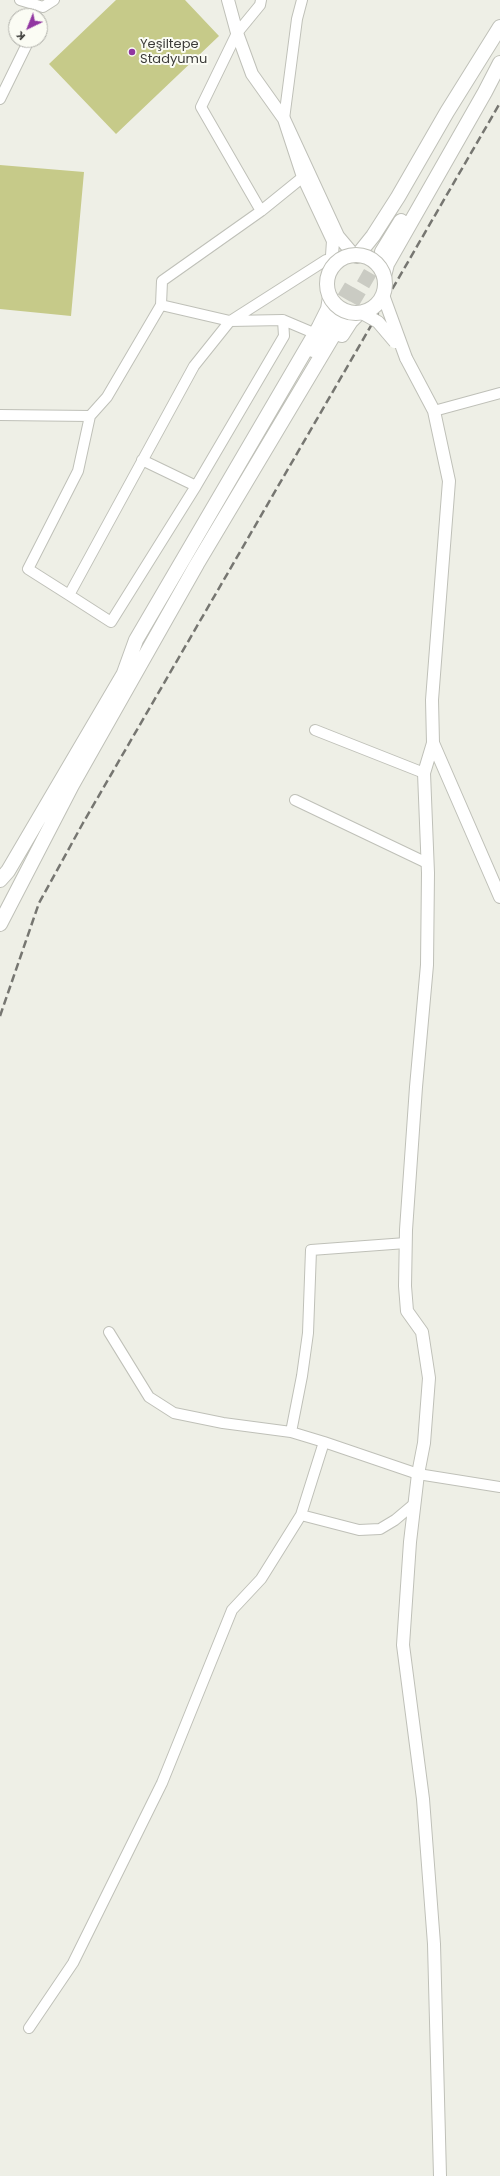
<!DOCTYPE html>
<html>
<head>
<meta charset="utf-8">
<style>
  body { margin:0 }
  #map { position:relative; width:500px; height:2176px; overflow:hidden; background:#eeefe6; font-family:Poppins,sans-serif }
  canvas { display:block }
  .north { position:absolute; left:8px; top:8px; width:40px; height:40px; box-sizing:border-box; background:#fbfcf4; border:1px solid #afafa9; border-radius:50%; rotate:223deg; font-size:11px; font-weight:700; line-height:16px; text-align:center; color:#3c3c39 }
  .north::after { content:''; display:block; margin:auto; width:14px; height:18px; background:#9136a1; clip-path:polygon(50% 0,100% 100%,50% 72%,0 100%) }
</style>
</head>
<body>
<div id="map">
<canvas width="500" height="2176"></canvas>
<div class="north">K</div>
</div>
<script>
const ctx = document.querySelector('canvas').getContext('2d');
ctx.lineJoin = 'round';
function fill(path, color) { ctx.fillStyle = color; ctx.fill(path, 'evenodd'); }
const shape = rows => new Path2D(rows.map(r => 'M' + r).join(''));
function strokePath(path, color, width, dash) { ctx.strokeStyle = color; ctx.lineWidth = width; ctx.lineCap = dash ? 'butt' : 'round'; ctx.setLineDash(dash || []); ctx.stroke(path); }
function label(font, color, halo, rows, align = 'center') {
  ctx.font = font + ' Poppins,sans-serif'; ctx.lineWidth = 4; ctx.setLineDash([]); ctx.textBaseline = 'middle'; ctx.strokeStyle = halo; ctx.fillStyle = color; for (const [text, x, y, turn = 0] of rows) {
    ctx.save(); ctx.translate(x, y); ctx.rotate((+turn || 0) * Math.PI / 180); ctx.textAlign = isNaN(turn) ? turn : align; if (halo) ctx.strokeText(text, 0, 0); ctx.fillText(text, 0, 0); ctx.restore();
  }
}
fill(shape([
  [116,0,185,0,219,36,116,134,49,64],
  [0,165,84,172,71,316,0,309]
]), '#c6ca89');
strokePath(shape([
  [333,316,351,286],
  [342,321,382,252]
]), '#cacbc3', 14, [14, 7]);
const minor = shape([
  [20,0,43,7,54,0],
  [261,0,260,5,237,33,201,107,261,211],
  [0,99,29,40],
  [284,119,297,19,302,0],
  [161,305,230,321,194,366,69,595,28,569,78,471,90,416,107,397,161,305],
  [161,305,162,281,261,211,303,177],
  [232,320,326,260],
  [283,320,309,331],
  [434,411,500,393],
  [0,415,90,416],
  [142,460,196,486],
  [69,595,111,622,196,486,284,336,283,320,230,321],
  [315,730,424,773],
  [295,800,427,863],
  [109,1332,149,1397,174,1413,223,1423,291,1432],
  [324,1442,291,1432,302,1376,308,1333,311,1250,406,1243],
  [301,1515,359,1530,380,1529,395,1520,414,1504],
  [29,2028,73,1963,162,1783,232,1610,261,1579,301,1515,324,1442,418,1474,500,1487]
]);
const tertiary = shape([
  [228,0,237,33,252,74,284,119],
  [331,270,333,241,303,177,284,119,338,236,354,255],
  [406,358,434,411,449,481,432,700,433,743,500,897],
  [433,743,424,773,428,873,427,965,416,1087,406,1230,405,1286,407,1311,422,1332,429,1378,424,1443,418,1474,410,1542,403,1645,423,1799,434,1944,440,2176]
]);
const secondary = shape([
  [382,252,401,221],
  [357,256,373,236,398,197,447,112,500,27],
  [384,276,387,264,485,92,500,63],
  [342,335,351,321,359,313],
  [313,350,333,316],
  [123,676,136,640,319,327,328,309,330,297],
  [0,880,8,871,126,670],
  [0,924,72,785,197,564,342,321]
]);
strokePath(minor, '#bfc0b8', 12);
strokePath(tertiary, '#bfc0b8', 14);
strokePath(secondary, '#bfc0b8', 16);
strokePath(minor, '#fff', 10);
strokePath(tertiary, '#fff', 12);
strokePath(secondary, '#fff', 14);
strokePath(shape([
  [0,1016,39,903,83,823,500,103]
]), '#767671', 2.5, [8, 4]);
const tertiaryBridge = shape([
  [383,295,406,358],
  [362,313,378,322,395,342]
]);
const secondaryBridge = shape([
  '327 284a29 29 0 1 1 58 0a29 29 0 1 1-58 0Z'
]);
strokePath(tertiaryBridge, '#bfc0b8', 14, []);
strokePath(secondaryBridge, '#bfc0b8', 16, []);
strokePath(tertiaryBridge, '#fff', 12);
strokePath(secondaryBridge, '#fff', 14);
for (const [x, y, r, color] of [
  [132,52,4,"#9136a1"]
]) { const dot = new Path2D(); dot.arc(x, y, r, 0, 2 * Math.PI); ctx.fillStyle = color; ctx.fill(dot); strokePath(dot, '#fbfcf4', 1.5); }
label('13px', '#3c3c39', '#fbfcf4', [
  ["Yeşiltepe",140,45],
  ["Stadyumu",140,60]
], 'left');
</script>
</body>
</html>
